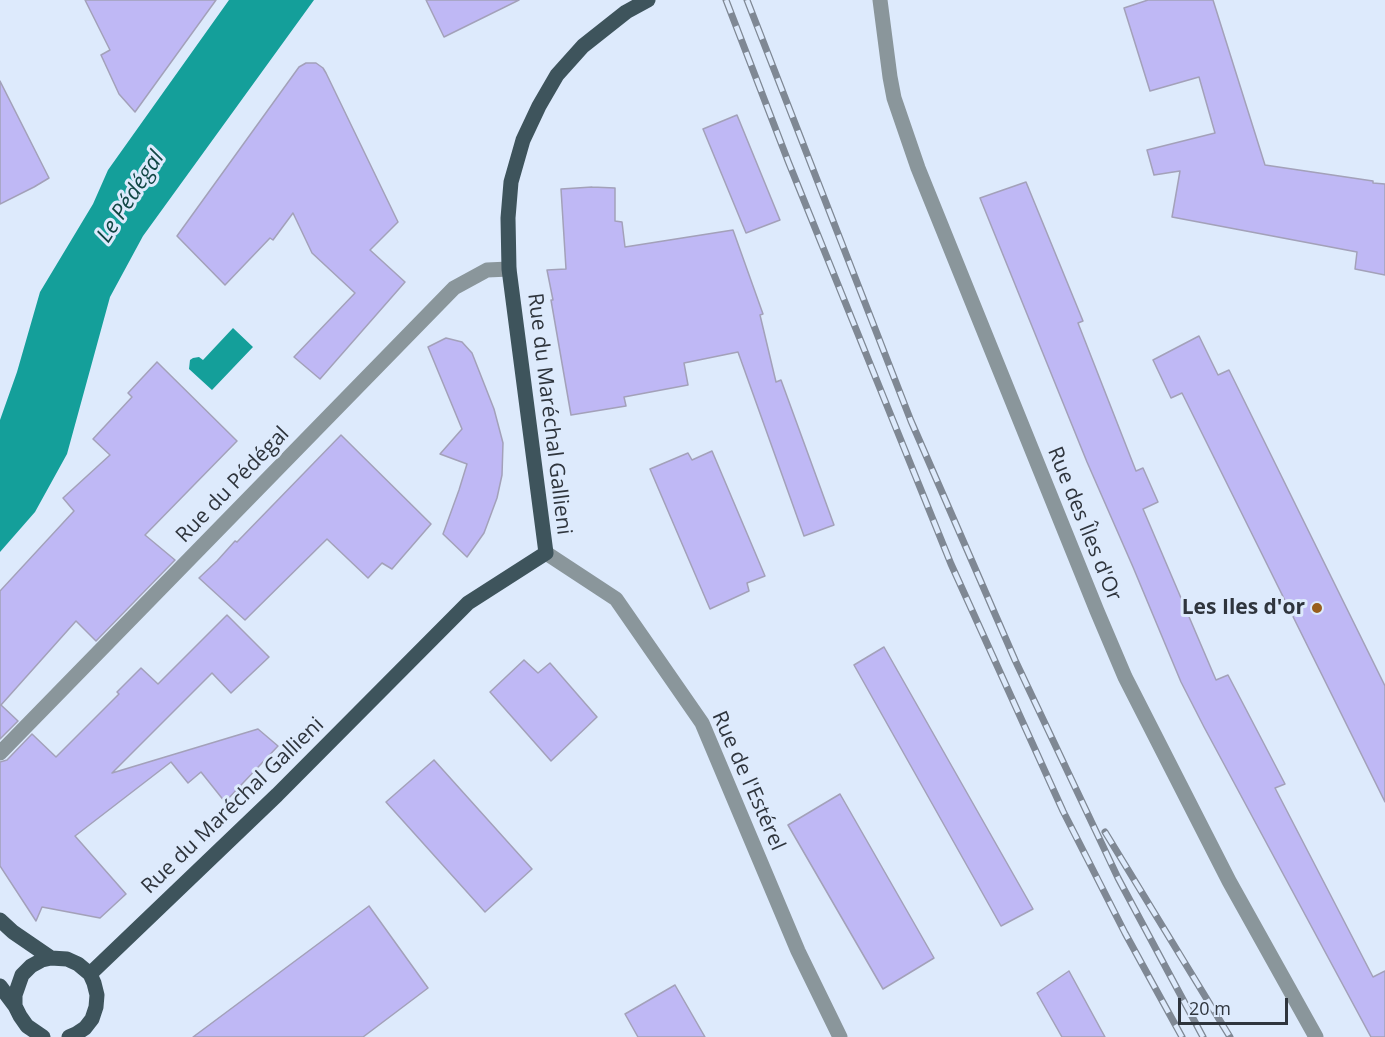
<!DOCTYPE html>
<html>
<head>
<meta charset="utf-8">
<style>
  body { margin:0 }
  #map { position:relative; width:1385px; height:1037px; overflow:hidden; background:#ddeafc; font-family:"Open Sans",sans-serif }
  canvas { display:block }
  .scale { position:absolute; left:1178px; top:998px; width:110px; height:27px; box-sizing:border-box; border:3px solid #2f353d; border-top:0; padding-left:8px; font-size:18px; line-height:21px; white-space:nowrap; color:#2f353d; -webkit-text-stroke:4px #ddeafc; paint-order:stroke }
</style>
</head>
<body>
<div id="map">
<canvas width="1385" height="1037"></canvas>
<div class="scale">20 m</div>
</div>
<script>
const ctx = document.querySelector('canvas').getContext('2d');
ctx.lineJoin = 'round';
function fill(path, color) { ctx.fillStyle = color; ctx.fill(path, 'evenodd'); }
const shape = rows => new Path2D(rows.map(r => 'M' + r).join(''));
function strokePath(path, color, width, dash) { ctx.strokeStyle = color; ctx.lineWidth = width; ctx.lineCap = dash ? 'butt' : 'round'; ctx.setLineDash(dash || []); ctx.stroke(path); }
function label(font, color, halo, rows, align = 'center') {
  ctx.font = font + ' "Open Sans",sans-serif'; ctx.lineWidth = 6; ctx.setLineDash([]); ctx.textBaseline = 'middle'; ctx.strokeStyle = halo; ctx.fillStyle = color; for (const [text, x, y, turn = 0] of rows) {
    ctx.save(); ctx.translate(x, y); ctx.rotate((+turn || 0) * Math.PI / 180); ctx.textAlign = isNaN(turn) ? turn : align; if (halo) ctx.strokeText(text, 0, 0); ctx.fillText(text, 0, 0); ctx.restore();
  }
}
fill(shape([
  [229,0,314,0,143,236,110,297,67,454,35,512,0,552,0,420,17,372,40,292,93,204,108,170],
  [233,328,253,347,212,390,189,369,190,360,193,358,199,357,203,360]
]), '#149f9a');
const building = shape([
  [85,0,216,0,135,112,119,94,101,55,110,50,85,0],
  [426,0,519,0,444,37,426,0],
  [1148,0,1213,0,1265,165,1373,181,1373,183,1385,184,1385,275,1355,269,1357,252,1172,217,1180,171,1154,175,1147,150,1215,133,1199,77,1150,91,1124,8,1148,0],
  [306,63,316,63,323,68,326,73,398,222,370,250,405,282,320,379,294,357,355,293,312,253,293,213,273,240,270,238,225,285,177,236,299,67,306,63],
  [0,81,49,178,34,187,0,204,0,81],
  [737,115,780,220,746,233,703,129,737,115],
  [1026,182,1083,321,1078,323,1136,471,1143,468,1158,502,1143,509,1216,680,1228,675,1262,740,1285,784,1275,788,1373,977,1385,971,1385,1037,1371,1037,1204,727,1181,682,1133,567,1087,462,980,198,1026,182],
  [592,187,615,188,615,221,622,222,625,247,733,230,763,314,760,315,776,382,781,380,834,525,804,536,738,352,684,363,688,385,624,397,626,406,571,415,551,300,553,300,547,270,566,269,561,189,592,187],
  [1199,336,1218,375,1229,370,1385,686,1385,802,1182,393,1171,398,1153,360,1199,336],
  [446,338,462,342,472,353,494,409,503,443,502,475,497,498,484,533,467,557,443,534,459,490,467,464,440,454,462,429,428,347,446,338],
  [157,362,237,441,145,535,175,560,96,641,76,621,1,705,18,721,0,739,0,591,74,511,63,498,110,455,93,439,132,397,128,393,157,362],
  [341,435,431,524,392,569,382,563,368,578,327,539,245,620,199,578,217,561,235,541,237,542,341,435],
  [712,451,765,576,747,583,749,591,710,609,650,469,688,453,692,460,712,451],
  [227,615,269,657,231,693,212,673,112,773,258,729,278,746,225,802,201,772,188,783,171,762,75,836,126,894,100,918,42,907,36,921,0,866,0,762,7,760,32,734,56,757,119,694,117,692,141,668,158,684,227,615],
  [884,647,1033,909,1001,926,854,665,884,647],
  [524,660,538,673,550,663,597,717,551,761,490,692,524,660],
  [434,760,532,869,485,912,386,802,434,760],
  [840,794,934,958,883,989,788,825,840,794],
  [369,906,428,988,363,1037,193,1037,369,906],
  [1069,971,1105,1037,1062,1037,1037,993,1069,971],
  [675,985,705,1037,638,1037,625,1014,675,985]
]);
fill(building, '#bfb8f5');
strokePath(building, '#a3a1b9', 1.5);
strokePath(shape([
  [880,0,890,77,894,98,918,168,1097,611,1125,677,1229,881,1316,1037],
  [546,553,616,599,702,723,798,951,840,1037],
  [0,753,454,288,487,270,509,269]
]), '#8a969b', 15);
strokePath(shape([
  [0,920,13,932,51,958],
  [90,974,277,795,468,603,546,553,509,269,508,218,511,182,523,140,539,106,557,75,583,46,626,12,648,0],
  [0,986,15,1006],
  [43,1037,27,1026,20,1016,15,1006,15,995,22,975,31,966,42,960,51,958,67,959,78,964,90,974,94,983,97,995,96,1007,92,1019,85,1028,76,1034,69,1037]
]), '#3e545c', 15);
const rail = shape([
  [726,0,788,161,951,564,1063,811,1125,933,1182,1037],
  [747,0,911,421,1015,660,1118,878,1203,1037],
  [1105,832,1230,1037]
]);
strokePath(rail, '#7f8894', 7);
strokePath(rail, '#ddeafc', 4.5, [14]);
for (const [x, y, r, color] of [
  [1317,608,6,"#985e1d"]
]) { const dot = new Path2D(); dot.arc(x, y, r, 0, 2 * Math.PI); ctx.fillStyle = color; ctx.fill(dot); strokePath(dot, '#ddeafc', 2); }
label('21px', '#2f353d', '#ddeafc', [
  ["Rue du Maréchal Gallieni",549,414,83],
  ["Rue du Pédégal",233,485,-46],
  ["Rue des Îles d'Or",1084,524,68],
  ["Rue de l'Estérel",748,781,66],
  ["Rue du Maréchal Gallieni",233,806,-44]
]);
label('bold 21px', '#2f353d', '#ddeafc', [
  ["Les Iles d'or",1305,608]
], 'right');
label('italic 22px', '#104643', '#ddeafc', [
  ["Le Pédégal",131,197,-57]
]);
</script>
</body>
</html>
